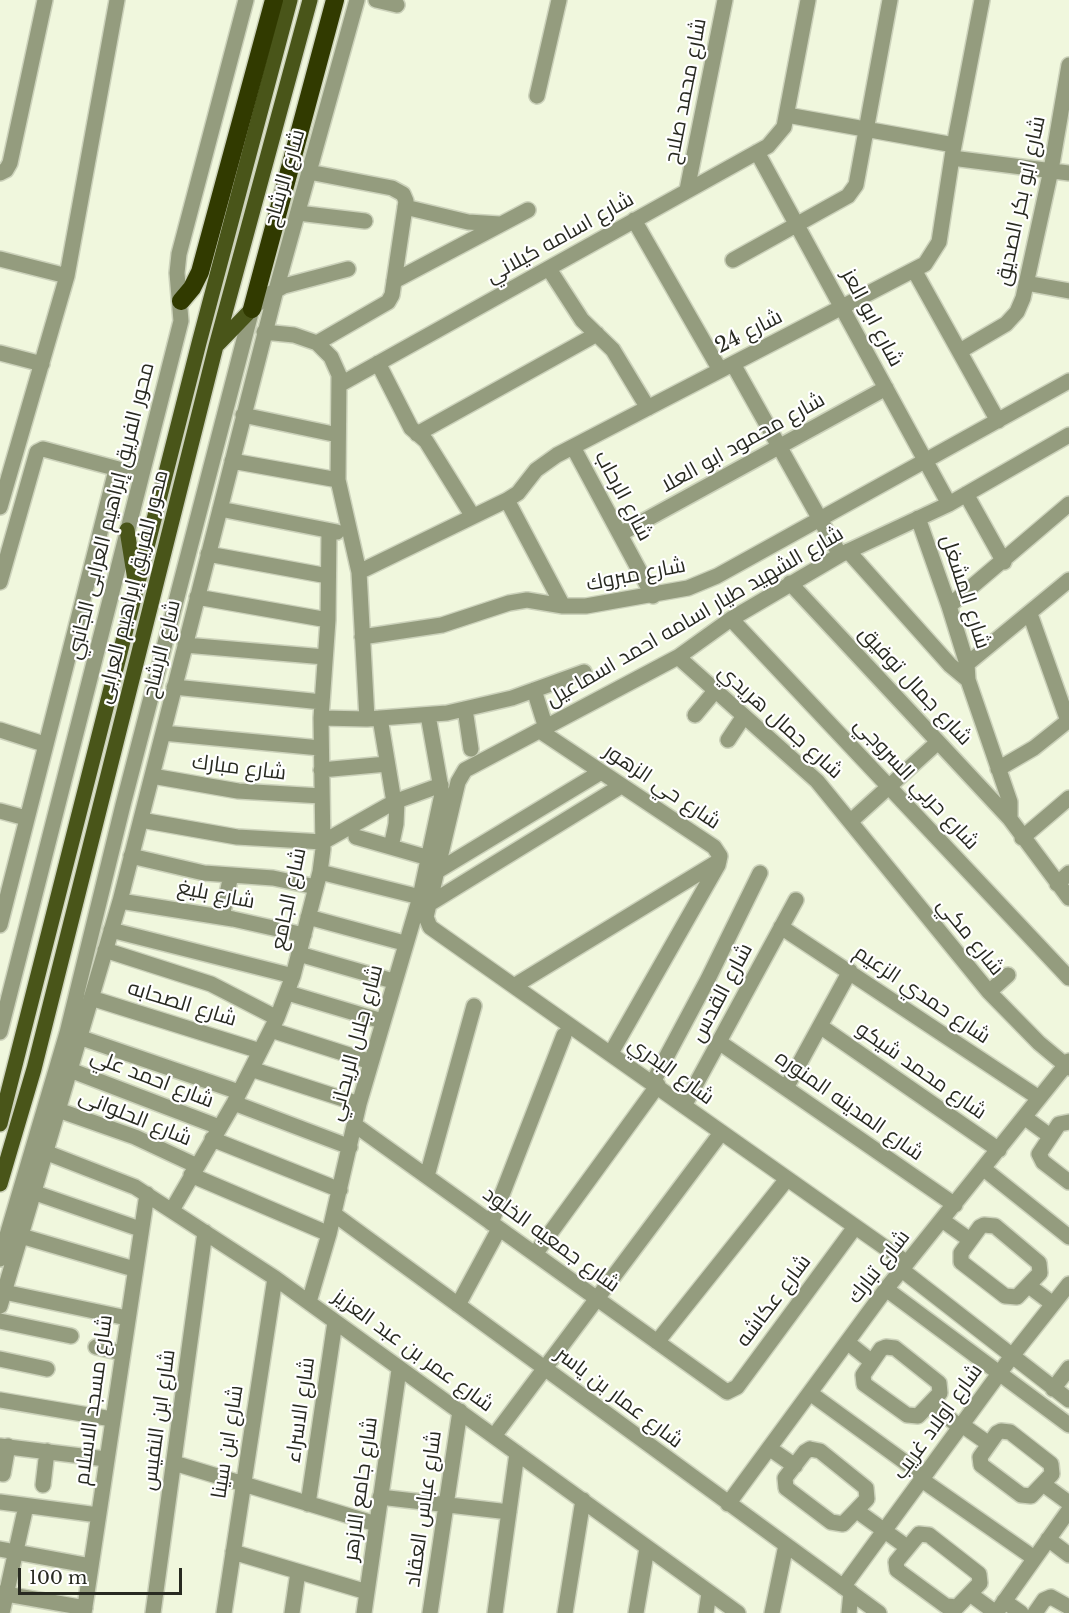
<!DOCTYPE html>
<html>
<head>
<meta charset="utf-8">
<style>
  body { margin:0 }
  #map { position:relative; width:1069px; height:1613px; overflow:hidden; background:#f0f7dd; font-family:"Libre Baskerville",serif }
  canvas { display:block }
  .scale { position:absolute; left:18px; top:1568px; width:164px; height:27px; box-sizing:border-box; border:3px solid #282a21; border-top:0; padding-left:8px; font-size:18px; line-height:21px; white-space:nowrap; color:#282a21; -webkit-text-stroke:4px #fff; paint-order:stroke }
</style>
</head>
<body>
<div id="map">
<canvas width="1069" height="1613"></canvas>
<div class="scale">100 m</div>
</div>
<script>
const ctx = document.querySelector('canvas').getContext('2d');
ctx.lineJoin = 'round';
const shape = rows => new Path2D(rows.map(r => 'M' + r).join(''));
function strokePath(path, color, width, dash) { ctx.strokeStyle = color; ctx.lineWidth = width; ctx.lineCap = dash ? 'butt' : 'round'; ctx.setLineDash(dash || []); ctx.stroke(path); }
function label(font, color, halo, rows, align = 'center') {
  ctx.font = font + ' "Libre Baskerville",Cairo,serif'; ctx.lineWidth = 4.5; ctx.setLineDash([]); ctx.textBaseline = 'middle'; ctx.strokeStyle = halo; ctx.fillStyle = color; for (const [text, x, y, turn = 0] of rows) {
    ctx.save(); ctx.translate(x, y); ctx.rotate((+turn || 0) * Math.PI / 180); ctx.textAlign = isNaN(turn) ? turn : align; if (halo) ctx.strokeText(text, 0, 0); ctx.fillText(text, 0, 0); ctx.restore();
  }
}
const minor = shape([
  [376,0,397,5],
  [537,96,559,0],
  [787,115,954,145],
  [757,152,949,504],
  [952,158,1069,173],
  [309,172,392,188,403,194,406,201,392,295,388,302,317,343],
  [0,173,6,170,10,163,45,0],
  [687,190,725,0],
  [405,207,468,222,500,224],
  [298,213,365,221],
  [634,220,720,370],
  [0,259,67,276],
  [733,260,848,196,856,185,890,0],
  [549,269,582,320,613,350,648,408],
  [914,270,998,421],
  [394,281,528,210],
  [1026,283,1069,291],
  [264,332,294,335,317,343,331,357,339,375,338,480,359,572,367,719],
  [960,351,1006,324,1017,312,1023,298,1051,170,1069,65],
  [0,353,42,364],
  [378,363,411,428,426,441,472,515],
  [733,364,840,555],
  [339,385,768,146,784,127,808,0],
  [243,415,338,435],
  [417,434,597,334],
  [573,447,653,596],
  [232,461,338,480],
  [966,494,1004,562],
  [507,500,563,606],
  [0,507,67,276,117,0],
  [220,509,337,532],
  [918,518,949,606,967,664,968,680,1010,802,1010,819],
  [620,534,886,388],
  [848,551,950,665,968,680],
  [208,554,328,576],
  [359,572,507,500,518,493,536,470,557,455,925,264,939,242,953,151,982,0],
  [0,582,37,452,43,449,141,475],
  [790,583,1010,819,1069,898],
  [197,597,328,620],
  [949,606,1069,504],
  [1030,614,1068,721],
  [731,619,1069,978],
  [362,637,442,625,509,603,527,600,563,606,586,606,688,588,717,576,1069,381],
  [185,645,325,657],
  [678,657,817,781,989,992,1039,1043,1069,1068],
  [967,664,1069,580],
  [174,687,322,702],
  [534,690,546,728],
  [465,709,471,749],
  [695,715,715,691],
  [321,718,367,719,447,713,512,698,584,672],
  [380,718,394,802],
  [0,730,44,744],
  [540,731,714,847,720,856,718,865,611,1053],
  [163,733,320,748],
  [728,740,744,716],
  [998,769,1034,748,1069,720],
  [321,770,387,764],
  [152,776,238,791,321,796],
  [0,811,26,818],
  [141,820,237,837,323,842,394,802,441,785],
  [851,821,938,742],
  [356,837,429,858],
  [1022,838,1069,798],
  [391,847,396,824,397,801],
  [131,856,204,873,273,878,316,887],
  [439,870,601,772],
  [320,872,420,897],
  [1057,884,1069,873],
  [120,901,233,919,304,935],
  [429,904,621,786],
  [222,917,231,875],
  [308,917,404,943],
  [0,925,116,470],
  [781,927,1039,1098],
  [111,930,293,976],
  [105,950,211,984,277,1018],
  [299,954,393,981],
  [514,986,719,861],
  [989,992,1008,975],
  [288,993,382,1021],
  [91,998,260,1051],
  [820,1026,999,1150],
  [271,1030,371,1062],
  [0,1032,181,321,177,273,179,254,246,0],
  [70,1034,239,1092],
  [719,1042,955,1205],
  [251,1069,359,1104],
  [70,1070,219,1127],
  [653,1082,708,979,760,873],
  [786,1088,850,971],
  [234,1103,350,1147],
  [684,1106,796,900],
  [58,1110,135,1137,197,1166],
  [1024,1117,1050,1136],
  [1069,1122,1059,1124,1039,1154,1043,1162,1069,1182],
  [355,1125,727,1392,737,1387,855,1227],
  [212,1139,340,1190],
  [45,1152,135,1187,275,1278,738,1613],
  [984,1169,1069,1237],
  [191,1175,329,1234],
  [427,1176,474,1006],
  [24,1189,140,1229],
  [172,1210,234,1103,277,1018,293,976,320,872,323,849,321,718,328,620,329,531],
  [334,1214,879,1613],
  [942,1220,970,1240],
  [491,1223,564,1035],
  [984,1225,995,1226,1039,1263,1040,1273,1017,1297,1005,1296,961,1262,961,1253,980,1227,984,1225],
  [21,1236,134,1269],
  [535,1254,658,1085],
  [0,1259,67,1033,123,805,252,309,266,296,284,286,348,269],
  [907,1263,430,927,426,917,458,782,465,770,678,657,731,619,840,555,949,504,1069,435],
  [902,1270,1069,1400],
  [1029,1286,1053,1304],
  [886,1289,1069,1425],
  [4,1292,127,1318],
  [309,1302,329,1234,359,1104,420,897,442,794,428,715],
  [458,1305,499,1229],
  [0,1306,120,901,276,290,357,0],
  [0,1321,71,1336],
  [657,1342,787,1179],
  [847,1342,872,1362],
  [96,1347,122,1353],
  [886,1347,895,1348,939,1383,940,1393,918,1416,907,1415,864,1384,863,1375,881,1349,886,1347],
  [0,1359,47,1369],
  [1053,1389,1069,1368],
  [810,1393,924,1476],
  [0,1400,112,1419],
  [931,1404,960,1427],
  [962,1425,989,1444],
  [1001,1431,1010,1432,1051,1464,1052,1474,1031,1496,1021,1495,981,1465,980,1457,997,1433,1001,1431],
  [494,1436,721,1133],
  [0,1446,106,1459],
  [769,1448,795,1466],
  [810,1449,820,1451,866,1488,867,1499,843,1524,831,1522,786,1488,785,1478,805,1452,810,1449],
  [174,1463,376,1524],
  [3,1474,8,1446],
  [922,1480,1034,1558],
  [1043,1484,1069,1503],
  [43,1485,47,1451],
  [380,1497,509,1512],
  [0,1502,98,1515],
  [308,1504,335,1322],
  [728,1504,886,1289,1069,1061],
  [857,1511,907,1547],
  [919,1534,929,1535,979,1574,980,1583,957,1607,946,1606,897,1570,896,1562,919,1534],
  [1048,1539,1069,1555],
  [0,1549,91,1566],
  [233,1552,367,1592],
  [843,1587,1012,1356,1069,1284],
  [0,1593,85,1608],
  [970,1594,996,1613],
  [1004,1601,1021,1613],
  [2,1613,26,1506],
  [84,1613,147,1194],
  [153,1613,205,1232],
  [224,1613,275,1278],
  [292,1613,298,1572],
  [364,1613,399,1370],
  [430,1613,460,1411],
  [495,1613,517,1453],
  [565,1613,583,1500],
  [636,1613,647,1548],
  [706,1613,709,1593],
  [772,1613,786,1545],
  [849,1613,851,1592],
  [996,1613,1069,1510],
  [1035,1613,1044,1600,1051,1597,1069,1607]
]);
const major = shape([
  [218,344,252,309],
  [127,530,135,580],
  [0,1124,199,343,290,0],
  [0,1184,34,1069,216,346,310,0]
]);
const highway = shape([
  [181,301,192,288,200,272,274,0],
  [252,309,335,0]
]);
strokePath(minor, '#ccd2bb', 18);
strokePath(major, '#ccd2bb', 18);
strokePath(highway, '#ccd2bb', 21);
strokePath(minor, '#949c7e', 15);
strokePath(major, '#495519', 15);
strokePath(highway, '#313a00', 18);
label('21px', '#282a21', '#fff', [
  ["شارع محمد صلاح",686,91,-79],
  ["شارع الرشاح",285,178,-74],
  ["شارع ابو بكر الصديق",1021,201,-78],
  ["شارع اسامه كيلاني",560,238,-29],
  ["شارع ابو العز",872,318,62],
  ["شارع 24",749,332,-27],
  ["شارع محمود ابو العلا",743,443,-29],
  ["شارع الرحاب",623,496,62],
  ["محور الفريق إبراهيم العرابى الجانبي",111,511,-76],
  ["شارع مبروك",636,575,-11],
  ["محور الفريق إبراهيم العرابى",133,587,-76],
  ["شارع المشغل",965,592,72],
  ["شارع الشهيد طيار اسامه احمد اسماعيل",695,617,-30],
  ["شارع الرشاح",162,649,-76],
  ["شارع جمال توفيق",915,686,47],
  ["شارع جمال هريدي",780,722,42],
  ["شارع مبارك",239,768,7],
  ["شارع حربي السروجي",916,784,47],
  ["شارع حي الزهور",662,787,34],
  ["شارع بليغ",216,895,11],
  ["شارع الجامع",289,899,-78],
  ["شارع مكي",970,937,51],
  ["شارع القدس",722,993,-62],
  ["شارع حمدي الزعيم",922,995,34],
  ["شارع الصحابه",182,1004,17],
  ["شارع جلال الريحاني",356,1043,-75],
  ["شارع البدري",671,1071,36],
  ["شارع محمد شيكو",921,1071,35],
  ["شارع احمد علي",152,1079,21],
  ["شارع المدينه المنوره",849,1106,35],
  ["شارع الحلوانى",135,1118,22],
  ["شارع جمعيه الخلود",551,1240,36],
  ["شارع تبارك",879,1267,-52],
  ["شارع عكاشه",774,1301,-53],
  ["شارع عمر بن عبد العزيز",413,1351,36],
  ["شارع عمار بن ياسر",619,1398,37],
  ["شارع مسجد الاسلام",94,1400,-82],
  ["شارع الاسراء",301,1410,-82],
  ["شارع ابن النفيس",159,1420,-82],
  ["شارع اولاد غريب",938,1422,-54],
  ["شارع ابن سينا",228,1442,-81],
  ["شارع جامع الازهر",361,1489,-82],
  ["شارع عباس العقاد",424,1509,-82]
]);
</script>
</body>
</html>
